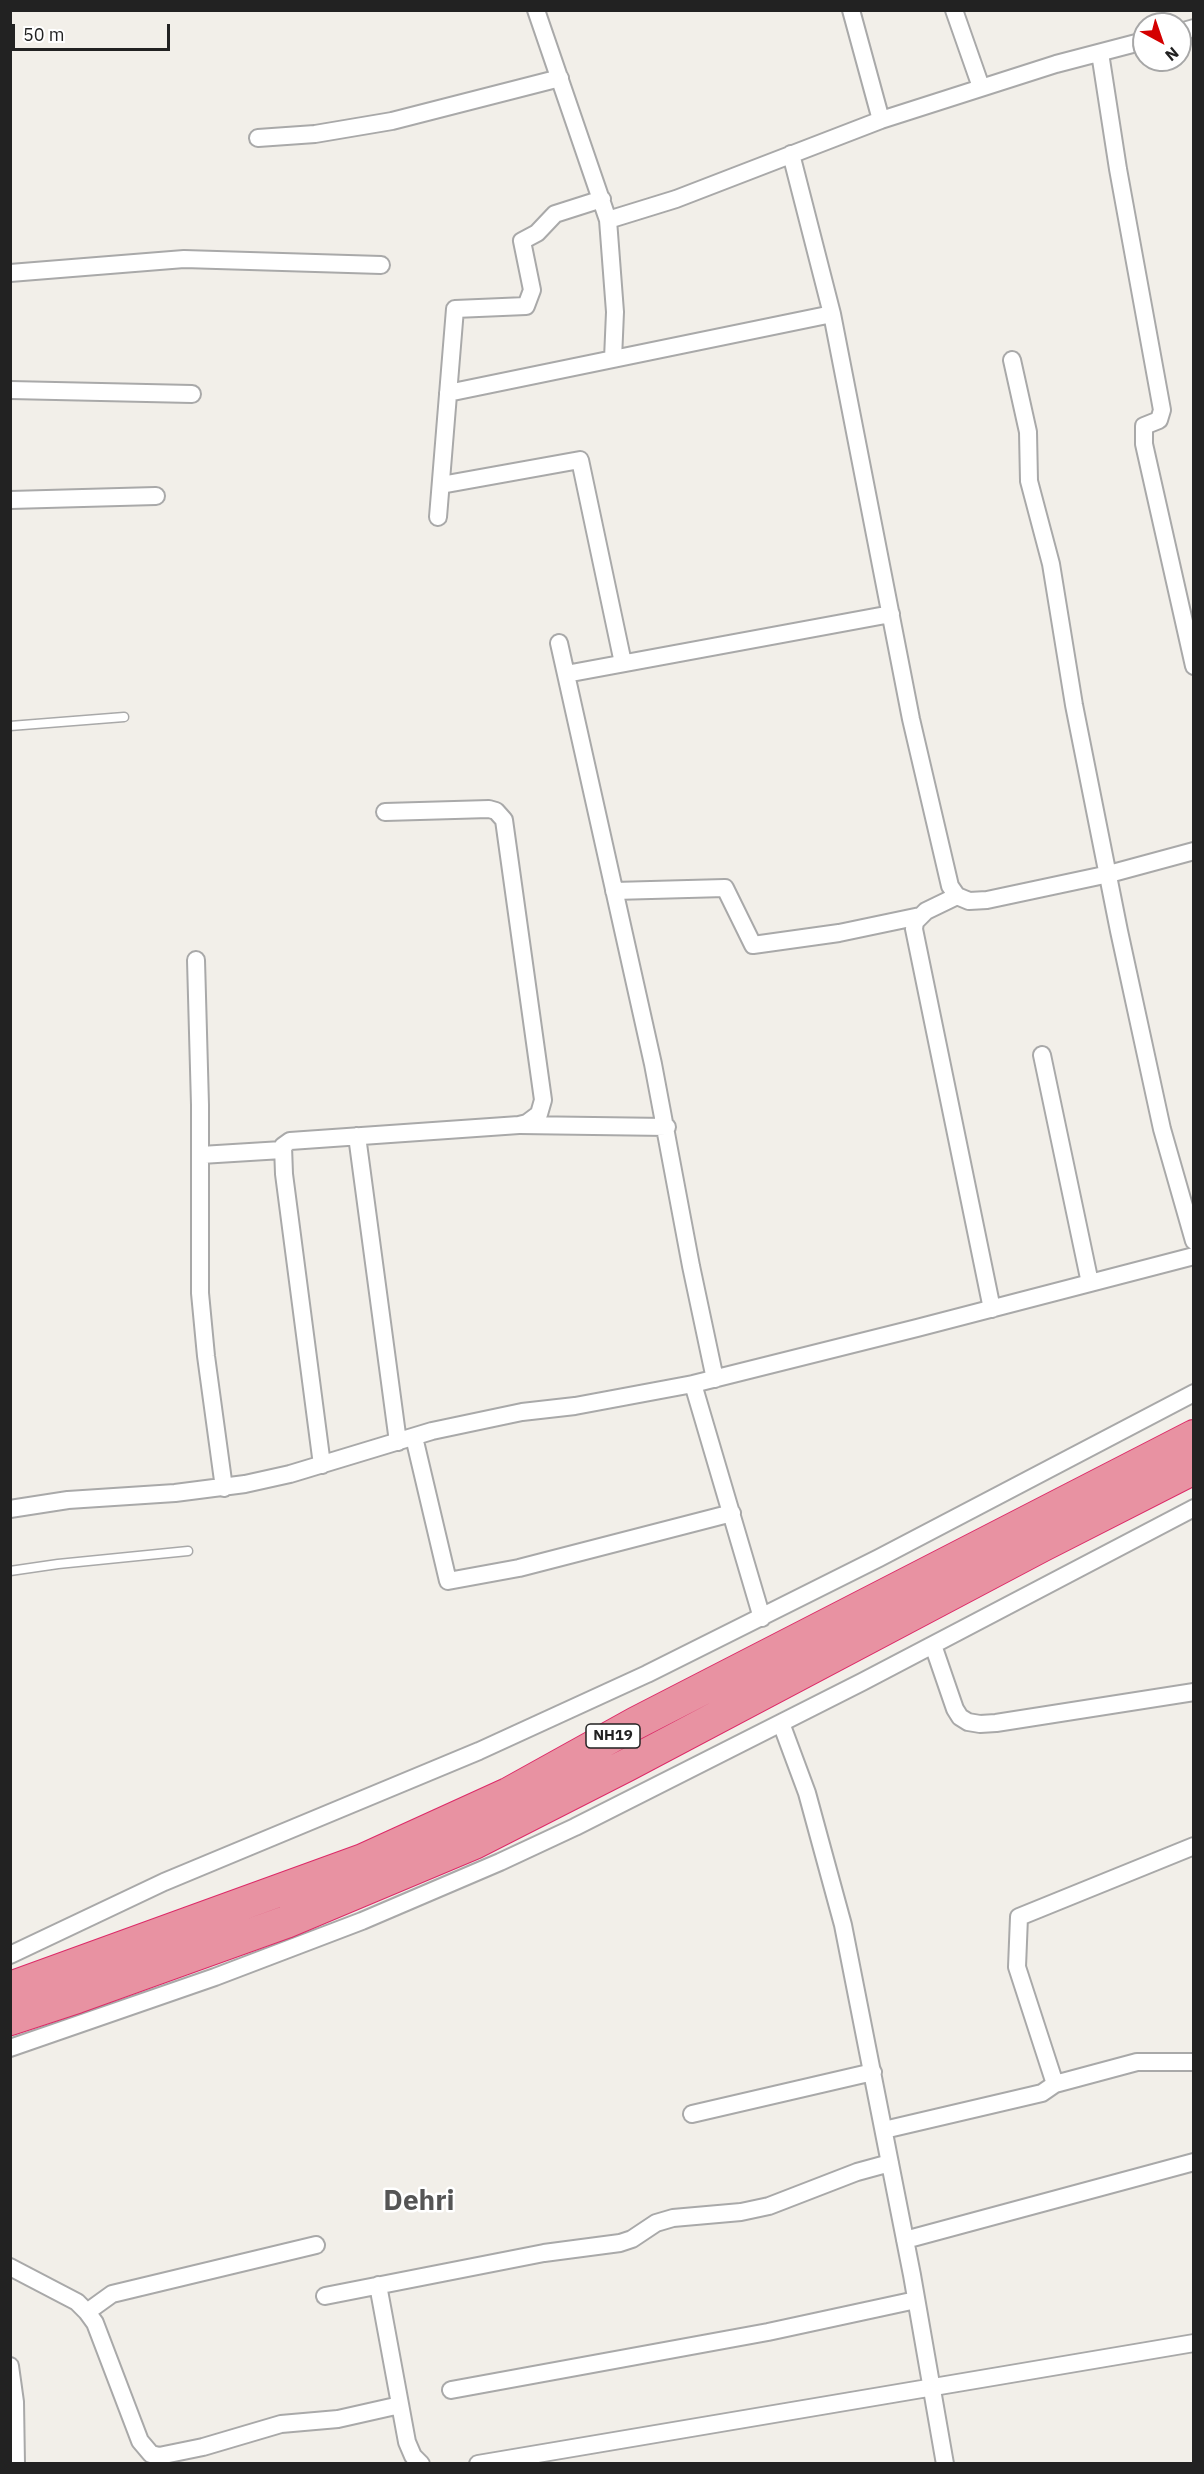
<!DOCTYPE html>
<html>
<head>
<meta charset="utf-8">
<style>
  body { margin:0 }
  #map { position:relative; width:1204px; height:2474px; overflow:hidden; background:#f2efe9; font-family:"IBM Plex Sans",sans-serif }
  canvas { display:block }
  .frame { position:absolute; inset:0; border:12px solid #222; pointer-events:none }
  .north { position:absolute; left:1132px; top:12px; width:60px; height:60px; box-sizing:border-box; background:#fff; border:2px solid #a7a7a7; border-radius:50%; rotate:140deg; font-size:16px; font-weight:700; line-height:24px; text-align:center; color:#222 }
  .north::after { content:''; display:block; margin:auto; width:21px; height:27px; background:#d40000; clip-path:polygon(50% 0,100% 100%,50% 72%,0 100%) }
  .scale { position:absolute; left:12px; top:24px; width:158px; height:27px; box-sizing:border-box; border:3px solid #222; border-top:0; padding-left:8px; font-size:18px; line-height:21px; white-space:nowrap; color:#222; -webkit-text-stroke:4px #fff; paint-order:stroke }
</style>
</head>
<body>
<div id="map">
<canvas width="1204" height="2474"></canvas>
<div class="frame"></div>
<div class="north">N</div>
<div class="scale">50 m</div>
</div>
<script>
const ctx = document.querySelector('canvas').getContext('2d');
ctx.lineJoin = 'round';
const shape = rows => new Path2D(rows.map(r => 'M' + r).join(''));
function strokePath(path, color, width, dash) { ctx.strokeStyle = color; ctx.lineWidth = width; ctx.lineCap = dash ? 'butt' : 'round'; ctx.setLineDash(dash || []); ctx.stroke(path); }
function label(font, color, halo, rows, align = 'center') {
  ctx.font = font + ' "IBM Plex Sans",sans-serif'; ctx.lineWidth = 5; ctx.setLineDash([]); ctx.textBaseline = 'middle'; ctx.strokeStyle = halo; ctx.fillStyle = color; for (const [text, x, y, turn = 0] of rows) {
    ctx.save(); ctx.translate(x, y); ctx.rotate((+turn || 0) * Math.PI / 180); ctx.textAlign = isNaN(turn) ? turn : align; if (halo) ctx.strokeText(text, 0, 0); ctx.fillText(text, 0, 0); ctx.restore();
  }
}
const lane = shape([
  [10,726,124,717],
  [10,1571,58,1564,188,1551]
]);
const street = shape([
  [536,10,608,220,615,312,613,359],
  [851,10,881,120],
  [954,10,981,87],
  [1180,32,1194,28],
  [1100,53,1118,169,1162,410,1159,420,1144,426,1144,444,1194,666],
  [258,138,315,134,392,121,560,78],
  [791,154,832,314,911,719,950,886,957,896,969,901,987,900,1109,874,1194,851],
  [608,220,676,199,881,120,1056,64,1144,41],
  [10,273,184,259,381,265],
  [1012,360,1028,432,1029,481,1051,564,1074,705,1119,931,1162,1129,1194,1241],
  [10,390,192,394],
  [448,393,832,314],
  [441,485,580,460,623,663],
  [10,500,156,496],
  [438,517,455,309,526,306,532,290,522,241,537,233,555,214,602,199],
  [559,643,653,1064,691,1266,715,1379],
  [566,674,891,614],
  [614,891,725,888,753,945,839,933,920,916],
  [957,896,926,911,915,922,914,929,992,1309],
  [196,960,200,1105,200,1293,206,1356,224,1488],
  [1042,1055,1090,1283],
  [520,1125,667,1127],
  [357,1136,398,1442],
  [201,1155,282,1150],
  [693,1384,762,1618],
  [414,1437,448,1581,519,1568,732,1513],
  [322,1465,284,1174,283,1146,290,1141,519,1125,527,1123,539,1114,543,1100,504,820,496,811,489,809,385,812],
  [10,1509,68,1500,175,1493,245,1484,290,1474,432,1431,522,1412,575,1406,693,1384,917,1328,1194,1256],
  [933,1645,955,1709,960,1717,968,1722,980,1724,996,1723,1194,1692],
  [781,1723,807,1793,843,1925,912,2275,945,2464],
  [10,1955,164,1882,479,1751,647,1674,879,1558,1194,1393],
  [10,2048,215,1977,362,1921,500,1862,575,1827,862,1682,1194,1508],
  [1055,2084,1017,1967,1019,1917,1194,1846],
  [692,2114,873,2072],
  [884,2130,1042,2093,1055,2084,1137,2062,1194,2062],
  [905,2240,1194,2162],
  [10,2267,77,2302,87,2312,95,2323,140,2441,151,2454,159,2456,203,2447,281,2424,338,2419,400,2405],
  [378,2285,407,2442,413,2456,421,2464],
  [325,2296,544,2253,620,2243,632,2239,656,2223,673,2218,741,2212,769,2206,857,2172,890,2163],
  [87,2312,112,2294,316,2245],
  [10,2366,15,2402,16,2464],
  [451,2390,768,2332,916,2300],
  [478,2464,1194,2343]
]);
const highway = shape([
  [10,1988,363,1860,508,1794,636,1723,1194,1436],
  [10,2019,77,1997,286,1922,474,1843,627,1765,1041,1546,1194,1468]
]);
strokePath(lane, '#a9a9a9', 11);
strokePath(street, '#a9a9a9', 20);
strokePath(highway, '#dc2a67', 34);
strokePath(lane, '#fff', 8);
strokePath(street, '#fff', 16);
strokePath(highway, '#e892a2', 32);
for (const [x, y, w] of [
  [613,1736,54]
]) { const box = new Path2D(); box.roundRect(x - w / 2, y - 12, w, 24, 4.5); ctx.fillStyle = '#fff'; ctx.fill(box); strokePath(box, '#222', 1.5); }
label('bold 15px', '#222', null, [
  ["NH19",613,1736]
]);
label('bold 28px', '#555', '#fff', [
  ["Dehri",419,2202]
]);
</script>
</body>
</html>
